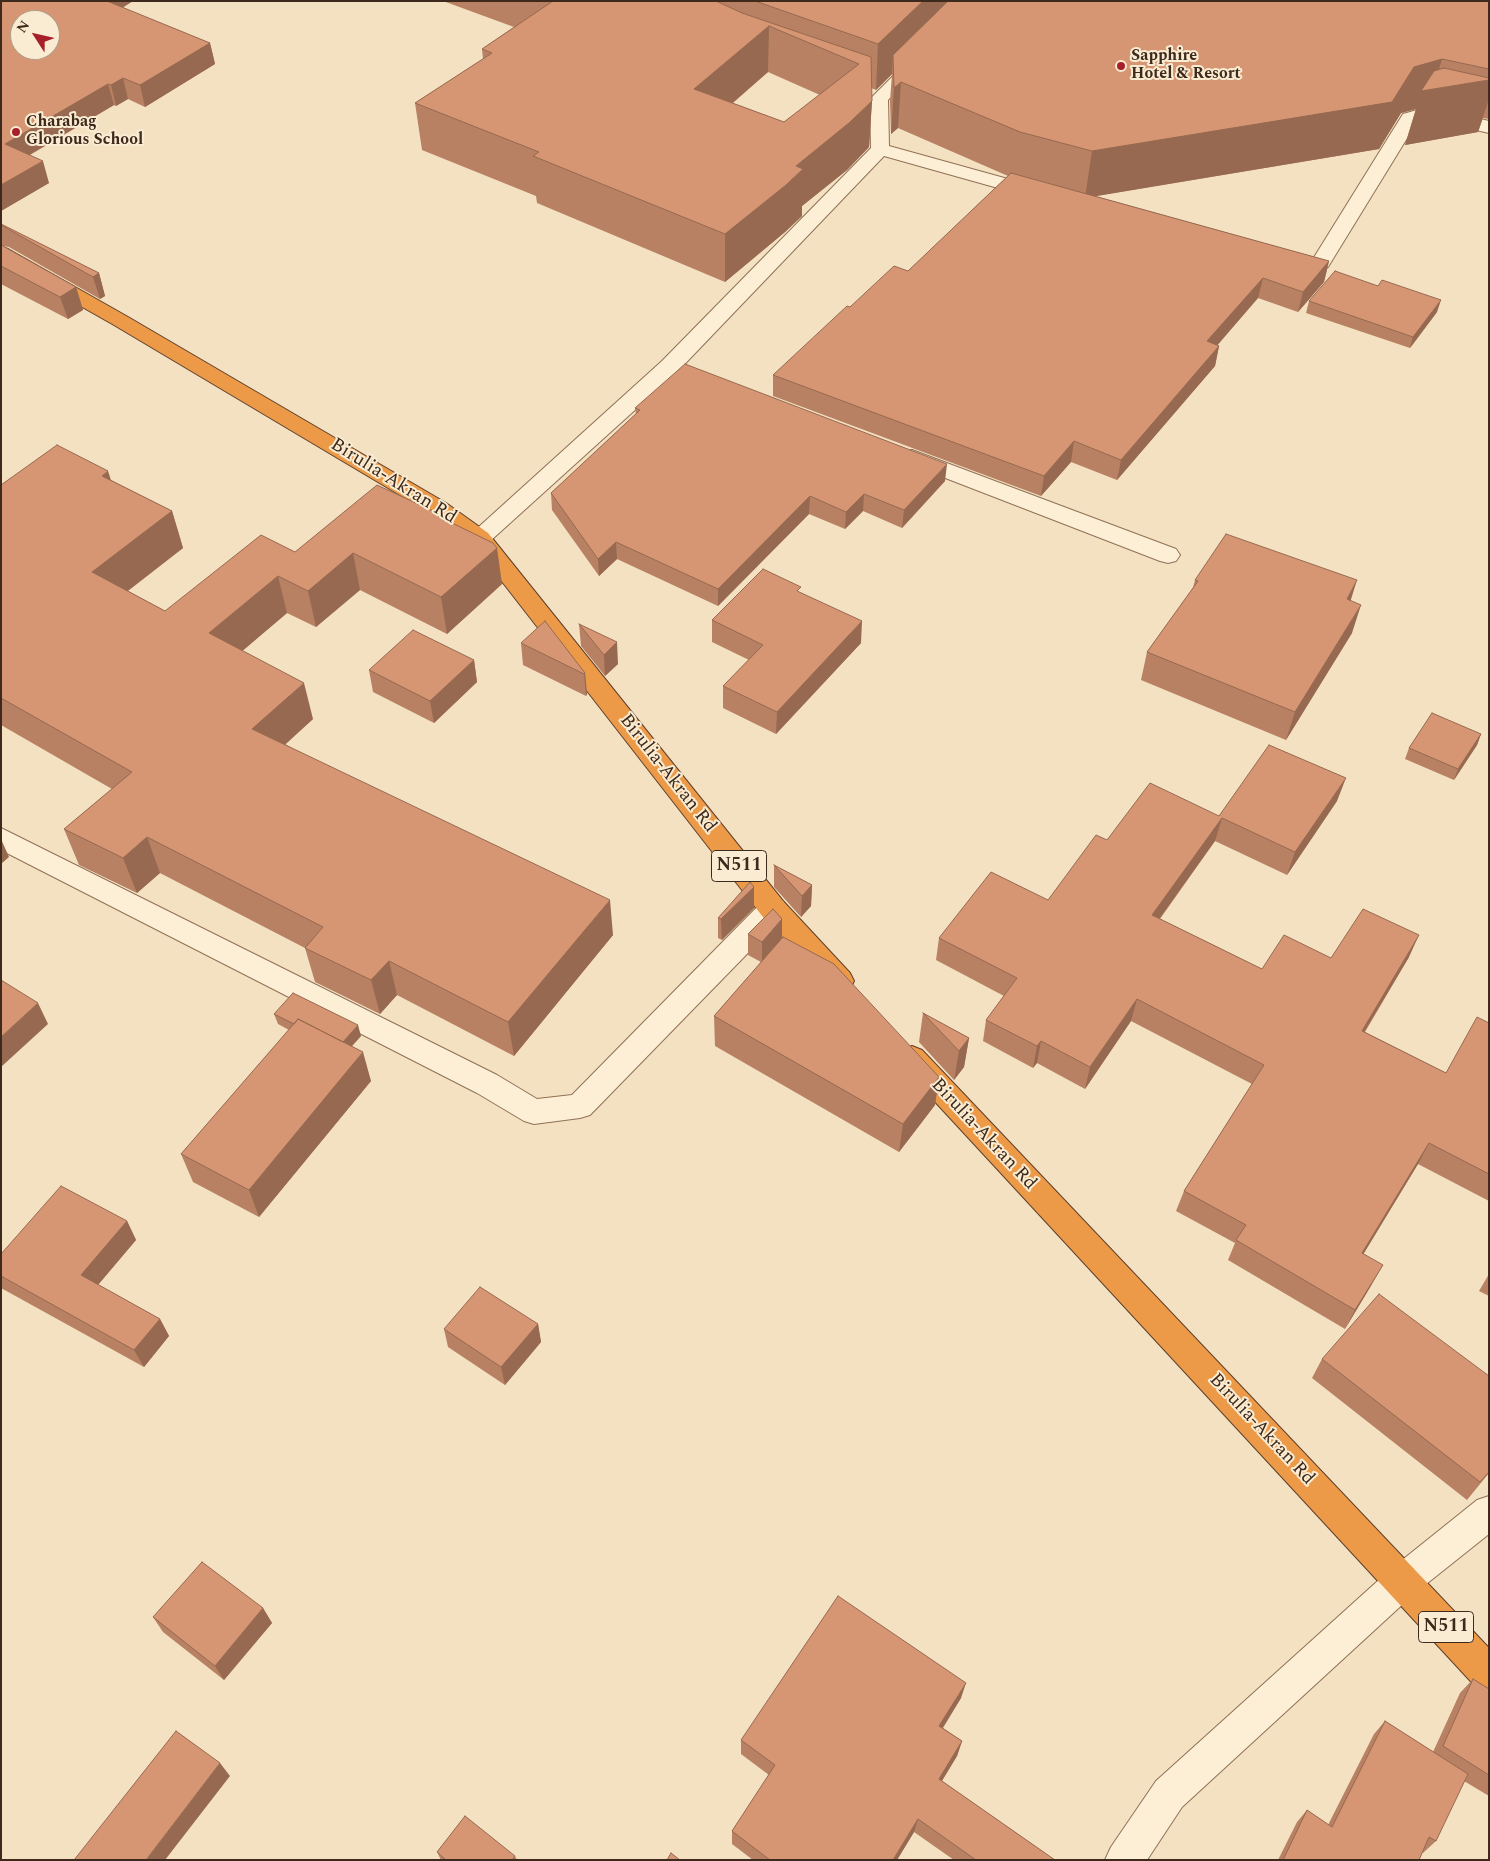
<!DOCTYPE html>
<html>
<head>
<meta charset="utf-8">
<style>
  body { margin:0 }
  #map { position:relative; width:1490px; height:1861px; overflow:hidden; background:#f3e1c2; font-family:Spectral,serif }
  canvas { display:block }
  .frame { position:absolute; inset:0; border:2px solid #3e2a1c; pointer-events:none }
  .north { position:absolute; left:10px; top:10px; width:50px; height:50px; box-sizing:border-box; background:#faecd2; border:1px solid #af9e89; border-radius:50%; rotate:305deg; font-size:14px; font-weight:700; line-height:20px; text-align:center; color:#3e2a1c }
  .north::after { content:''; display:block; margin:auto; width:18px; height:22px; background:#a71f28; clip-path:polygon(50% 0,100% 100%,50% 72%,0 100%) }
</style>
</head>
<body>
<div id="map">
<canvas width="1490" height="1861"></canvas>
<div class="frame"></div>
<div class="north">N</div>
</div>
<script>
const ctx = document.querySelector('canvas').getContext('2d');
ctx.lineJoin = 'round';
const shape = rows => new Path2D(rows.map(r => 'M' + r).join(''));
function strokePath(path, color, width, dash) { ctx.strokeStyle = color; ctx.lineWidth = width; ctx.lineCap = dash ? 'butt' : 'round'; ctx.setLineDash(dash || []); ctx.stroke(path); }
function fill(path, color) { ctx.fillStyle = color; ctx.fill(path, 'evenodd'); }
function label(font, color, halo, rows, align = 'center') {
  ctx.font = font + ' Spectral,serif'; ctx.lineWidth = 4; ctx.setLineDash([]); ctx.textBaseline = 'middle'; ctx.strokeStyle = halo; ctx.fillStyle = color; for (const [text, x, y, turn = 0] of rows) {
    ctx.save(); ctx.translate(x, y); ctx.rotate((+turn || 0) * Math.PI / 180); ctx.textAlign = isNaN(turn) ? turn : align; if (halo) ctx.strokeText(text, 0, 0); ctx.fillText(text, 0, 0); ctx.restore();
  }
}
const minor = shape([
  [917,57,923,58,926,62,888,100,889,146,1044,189,1047,193,1044,197,1030,197,884,156,678,371,488,543,480,546,472,543,468,538,472,533,662,361,871,148,870,99,911,58,917,57],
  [1428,107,1489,121,1489,133,1428,119,1417,122,1328,267,1314,274,1281,267,1278,263,1281,259,1288,257,1310,261,1313,259,1403,114,1428,107],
  [912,450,1176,549,1180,555,1176,561,1168,563,1160,561,904,462,901,457,904,452,912,450],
  [1,828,497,1075,537,1099,572,1095,763,901,773,898,783,901,787,909,783,917,590,1115,580,1118,534,1124,524,1121,477,1093,1,850,1,828],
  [1489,1496,1489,1534,1415,1593,1182,1807,1147,1860,1105,1860,1111,1847,1156,1781,1391,1569,1477,1500,1489,1496]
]);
const highway = shape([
  [1,247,8,249,128,317,446,503,488,533,783,901,850,973,854,981,850,989,840,992,830,989,763,917,472,543,430,513,114,325,1,261,1,247],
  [912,1046,922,1050,1489,1648,1489,1692,1476,1687,902,1066,898,1058,902,1050,912,1046]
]);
strokePath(minor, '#907156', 2);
strokePath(highway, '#5d3f2b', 2);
fill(minor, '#fdefd6');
fill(highway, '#ed9a48');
fill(shape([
  [1,1,133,1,122,8,210,43,215,64,145,107,128,99,116,106,114,105,30,155,49,183,1,211],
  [443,1,1489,1,1489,119,1483,118,1478,132,1405,145,1416,109,1401,113,1379,149,1095,196,1329,261,1324,282,1298,312,1258,298,1217,345,1219,346,1215,366,1117,480,1071,462,1041,496,773,396,773,375,850,307,908,271,1008,176,898,128,891,134,890,101,892,74,876,90,871,88,872,101,869,147,847,170,802,206,802,216,785,232,725,282,537,203,536,196,422,150,415,103,483,59,482,49,514,27],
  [768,72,820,95,784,122,733,103],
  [1,224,99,273,105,296,100,299,9,247,2,246,76,287,83,310,68,319,1,284],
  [1309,301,1437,312,1410,348,1306,313],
  [635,408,945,481,902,528,863,511,845,529,809,514,718,606,617,559,599,576,552,510,551,493,636,414],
  [111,480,172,511,183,548,128,591,165,611,295,552,448,518,449,522,502,584,447,634,360,590,316,627,287,613,242,651,313,719,285,744,613,935,514,1056,397,995,380,1014,315,982,305,948,160,873,137,893,79,865,64,829,112,789,1,725,1,485],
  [1195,580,1351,600,1352,633,1286,740,1141,680,1147,652,1193,588],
  [801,593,861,643,776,734,723,708,723,686,749,660,712,642,712,620],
  [579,624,618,664,605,676,581,646],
  [521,643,585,673,587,694,586,696,523,665],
  [474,660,477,682,434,723,373,692,369,670],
  [1481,734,1477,745,1454,780,1405,759,1409,748],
  [1337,801,1287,875,1215,841,1160,919,1262,969,1331,958,1409,957,1365,1032,1446,1073,1489,1023,1489,1201,1418,1164,1363,1254,1372,1284,1345,1329,1228,1260,1235,1243,1176,1211,1184,1191,1252,1084,1131,1021,1085,1089,1037,1063,1033,1068,983,1041,986,1020,1004,996,936,960,939,938,1048,900,1107,840,1219,816],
  [774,865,812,885,811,906,801,917,774,887],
  [754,887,754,908,722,940,718,938,718,918],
  [748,934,782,939,939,1077,935,1105,899,1152,715,1046,714,1016,761,962,748,955],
  [923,1013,969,1038,964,1067,954,1080,919,1042],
  [274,1014,361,1036,352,1046,371,1081,259,1217,193,1182,181,1154,289,1030,278,1024],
  [127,1221,136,1240,98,1285,160,1319,169,1336,144,1367,1,1288,1,1254],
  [1489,1274,1489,1296,1479,1291],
  [538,1324,541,1342,505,1385,448,1347,444,1329],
  [1322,1359,1489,1473,1467,1500,1312,1378],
  [263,1608,272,1623,224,1680,163,1632,153,1617],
  [1473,1679,1489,1689,1489,1796,1464,1781,1436,1841,1423,1853,1422,1852,1419,1860,1278,1860,1297,1822,1307,1810,1328,1825,1374,1734,1385,1721,1433,1752,1460,1693],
  [961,1698,943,1728,962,1741,957,1756,942,1781,1055,1860,954,1860,914,1832,897,1860,753,1860,732,1844,732,1831,769,1775,741,1754,741,1740],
  [437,1852,515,1856,517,1860,441,1860]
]), '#b88163');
fill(shape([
  [99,1,133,1,104,19],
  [923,1,966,1,893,55,892,74,876,90,878,44],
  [769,26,768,72,695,135,694,89],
  [210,43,215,64,145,107,140,85],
  [1442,59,1433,89,1489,80,1489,99,1478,132,1405,145,1416,109,1401,113,1379,149,1085,198,1092,151],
  [123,78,128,99,116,106,111,85],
  [901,82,898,128,891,134,894,88],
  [108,84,114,105,12,165,5,144],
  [872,101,869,147,847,170,802,206,802,216,785,232,725,282,725,234,796,166],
  [43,161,49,183,1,211,1,185],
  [1329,261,1324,282,1298,312,1303,292],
  [99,273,105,296,100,299,93,277],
  [1263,278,1258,298,1203,362,1207,341],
  [76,287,83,310,68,319,60,297],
  [1441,300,1437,312,1410,348,1413,337],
  [1219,346,1215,366,1117,480,1121,460],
  [1074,441,1071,462,1041,496,1044,476],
  [947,464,945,481,902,528,904,510],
  [108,471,120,508,102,476],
  [864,494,863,511,845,529,846,512],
  [810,496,809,514,718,606,718,589],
  [172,511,183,548,104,609,92,572],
  [616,542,617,559,599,576,598,559],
  [497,548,502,584,447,634,441,597],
  [353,553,360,590,316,627,308,591],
  [278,576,287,613,220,670,209,633],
  [1357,580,1348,609,1347,599],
  [1361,605,1352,633,1286,740,1295,712],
  [862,621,861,643,776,734,777,712],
  [617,642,618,664,605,676,604,655],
  [474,660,477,682,434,723,430,701],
  [585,673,587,694,586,696,584,674],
  [304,683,313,719,263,765,252,729],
  [1481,734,1477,745,1454,780,1458,769],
  [1346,778,1337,801,1287,875,1295,852],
  [1222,818,1215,841,1146,937,1152,915],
  [147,837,160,873,137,893,123,858],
  [1,839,9,857,1,864],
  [812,885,811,906,801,917,802,896],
  [754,887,754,908,722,940,721,919],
  [610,900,613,935,514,1056,508,1022],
  [782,919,782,940,762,963,762,942],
  [1419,935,1409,957,1352,1052,1362,1031],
  [389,961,397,995,380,1014,371,980],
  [1137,999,1131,1021,1085,1089,1090,1067],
  [38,1003,48,1024,1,1067,1,1037],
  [358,1025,361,1036,342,1057,339,1047],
  [969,1038,964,1067,954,1080,959,1051],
  [1041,1041,1037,1063,1033,1068,1037,1046],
  [363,1052,371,1081,259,1217,249,1190],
  [939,1077,935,1105,899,1152,903,1124],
  [1429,1143,1418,1164,1352,1273,1362,1253],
  [127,1221,136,1240,91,1293,81,1275],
  [1383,1265,1372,1284,1345,1329,1355,1310],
  [160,1319,169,1336,144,1367,134,1350],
  [538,1324,541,1342,505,1385,501,1367],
  [263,1608,272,1623,224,1680,215,1666],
  [966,1683,961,1698,935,1740,939,1726],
  [962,1741,957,1756,935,1792,939,1779],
  [220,1763,230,1776,165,1860,146,1860],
  [918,1819,914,1832,897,1860,893,1860]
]), '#966950');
const building = shape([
  [1,1,107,1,210,43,140,85,123,78,111,85,108,84,5,144,43,161,1,185,1,1],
  [20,20,50,20,50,50,20,50,20,20],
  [553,1,716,1,742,13,871,57,872,101,849,123,796,166,803,169,786,185,725,234,533,156,539,152,415,103,492,53,482,49,553,1],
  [769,26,859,64,784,122,694,89,769,26],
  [755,1,923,1,878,44,755,1],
  [948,1,1489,1,1489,69,1442,59,1414,67,1392,102,1092,151,1020,132,901,82,894,88,893,55,948,1],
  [1444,68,1489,78,1489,80,1421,91,1434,71,1444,68],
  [1011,173,1329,261,1303,292,1263,278,1207,341,1219,346,1121,460,1074,441,1044,476,773,375,847,306,850,307,894,266,908,271,1011,173],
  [1,224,99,273,93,277,1,225,1,224],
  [1,245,76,287,60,297,1,266,1,245],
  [1335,271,1378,286,1382,280,1441,300,1413,337,1309,301,1335,271],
  [685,364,947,464,904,510,864,494,846,512,810,496,718,589,616,542,598,559,551,493,640,410,635,408,685,364],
  [57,445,108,471,102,476,172,511,92,572,165,611,261,535,295,552,377,485,448,518,446,520,493,543,497,548,441,597,353,553,308,591,278,576,209,633,304,683,252,729,610,900,508,1022,389,961,371,980,305,948,323,927,147,837,123,858,64,829,132,772,1,698,1,485,57,445],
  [1226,534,1357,580,1347,599,1361,605,1295,712,1147,652,1198,581,1195,580,1226,534],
  [763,569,801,587,797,591,862,621,777,712,723,686,763,645,712,620,763,569],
  [545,621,585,673,584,674,521,643,545,621],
  [579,624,617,642,604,655,579,624],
  [413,630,474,660,430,701,369,670,413,630],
  [1432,713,1481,734,1458,769,1409,748,1432,713],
  [1269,745,1346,778,1295,852,1222,818,1152,915,1262,969,1284,935,1331,958,1363,909,1419,935,1362,1031,1446,1073,1477,1017,1489,1023,1489,1174,1429,1143,1362,1253,1383,1265,1355,1310,1236,1240,1246,1225,1184,1191,1264,1065,1137,999,1090,1067,1041,1041,1037,1046,986,1020,1017,978,939,938,991,872,1048,900,1096,835,1107,840,1150,783,1219,816,1269,745],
  [774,865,812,885,802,896,774,865],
  [750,882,754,887,721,919,718,918,750,882],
  [773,909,782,919,762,942,748,934,773,909],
  [783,937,834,964,939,1077,903,1124,714,1016,783,937],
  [1,980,38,1003,1,1037,1,980],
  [293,993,358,1025,343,1042,298,1019,294,1024,274,1014,293,993],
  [923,1013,969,1038,959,1051,923,1013],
  [298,1019,363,1052,249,1190,181,1154,298,1019],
  [61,1186,127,1221,81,1275,160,1319,134,1350,1,1276,1,1254,61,1186],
  [480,1287,538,1324,501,1367,444,1329,480,1287],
  [1379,1294,1489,1376,1489,1472,1480,1482,1322,1359,1379,1294],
  [202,1562,263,1608,215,1666,153,1617,202,1562],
  [838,1596,966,1683,939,1726,962,1741,939,1779,1055,1860,976,1860,918,1819,893,1860,770,1860,732,1831,775,1765,741,1740,838,1596],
  [1473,1679,1489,1689,1489,1775,1443,1746,1473,1679],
  [1385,1721,1468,1774,1436,1841,1429,1837,1419,1860,1283,1860,1307,1810,1332,1827,1385,1721],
  [176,1731,220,1763,146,1860,74,1860,176,1731],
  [465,1816,515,1856,512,1860,446,1860,437,1852,465,1816],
  [671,1853,680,1860,667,1860,671,1853]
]);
fill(building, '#d69673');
strokePath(building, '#966950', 1);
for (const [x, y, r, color] of [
  [1121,66,5,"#a71f28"],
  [16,132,5,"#a71f28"]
]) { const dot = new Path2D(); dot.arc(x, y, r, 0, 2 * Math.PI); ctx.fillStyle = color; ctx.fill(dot); strokePath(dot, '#faecd2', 2); }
label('bold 16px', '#3e2a1c', '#faecd2', [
  ["Sapphire",1131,57],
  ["Hotel & Resort",1131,75],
  ["Charabag",26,123],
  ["Glorious School",26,141]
], 'left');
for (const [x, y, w] of [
  [739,866,55],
  [1446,1627,55]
]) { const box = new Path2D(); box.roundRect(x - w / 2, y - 15.5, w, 31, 4); ctx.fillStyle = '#faecd2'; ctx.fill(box); strokePath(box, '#3e2a1c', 1); }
label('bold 18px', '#3e2a1c', null, [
  ["N511",739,866],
  ["N511",1446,1627]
]);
label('19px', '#3e2a1c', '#faecd2', [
  ["Birulia-Akran Rd",393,482,32],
  ["Birulia-Akran Rd",667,774,52],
  ["Birulia-Akran Rd",983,1135,47],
  ["Birulia-Akran Rd",1261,1430,47]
]);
</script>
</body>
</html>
